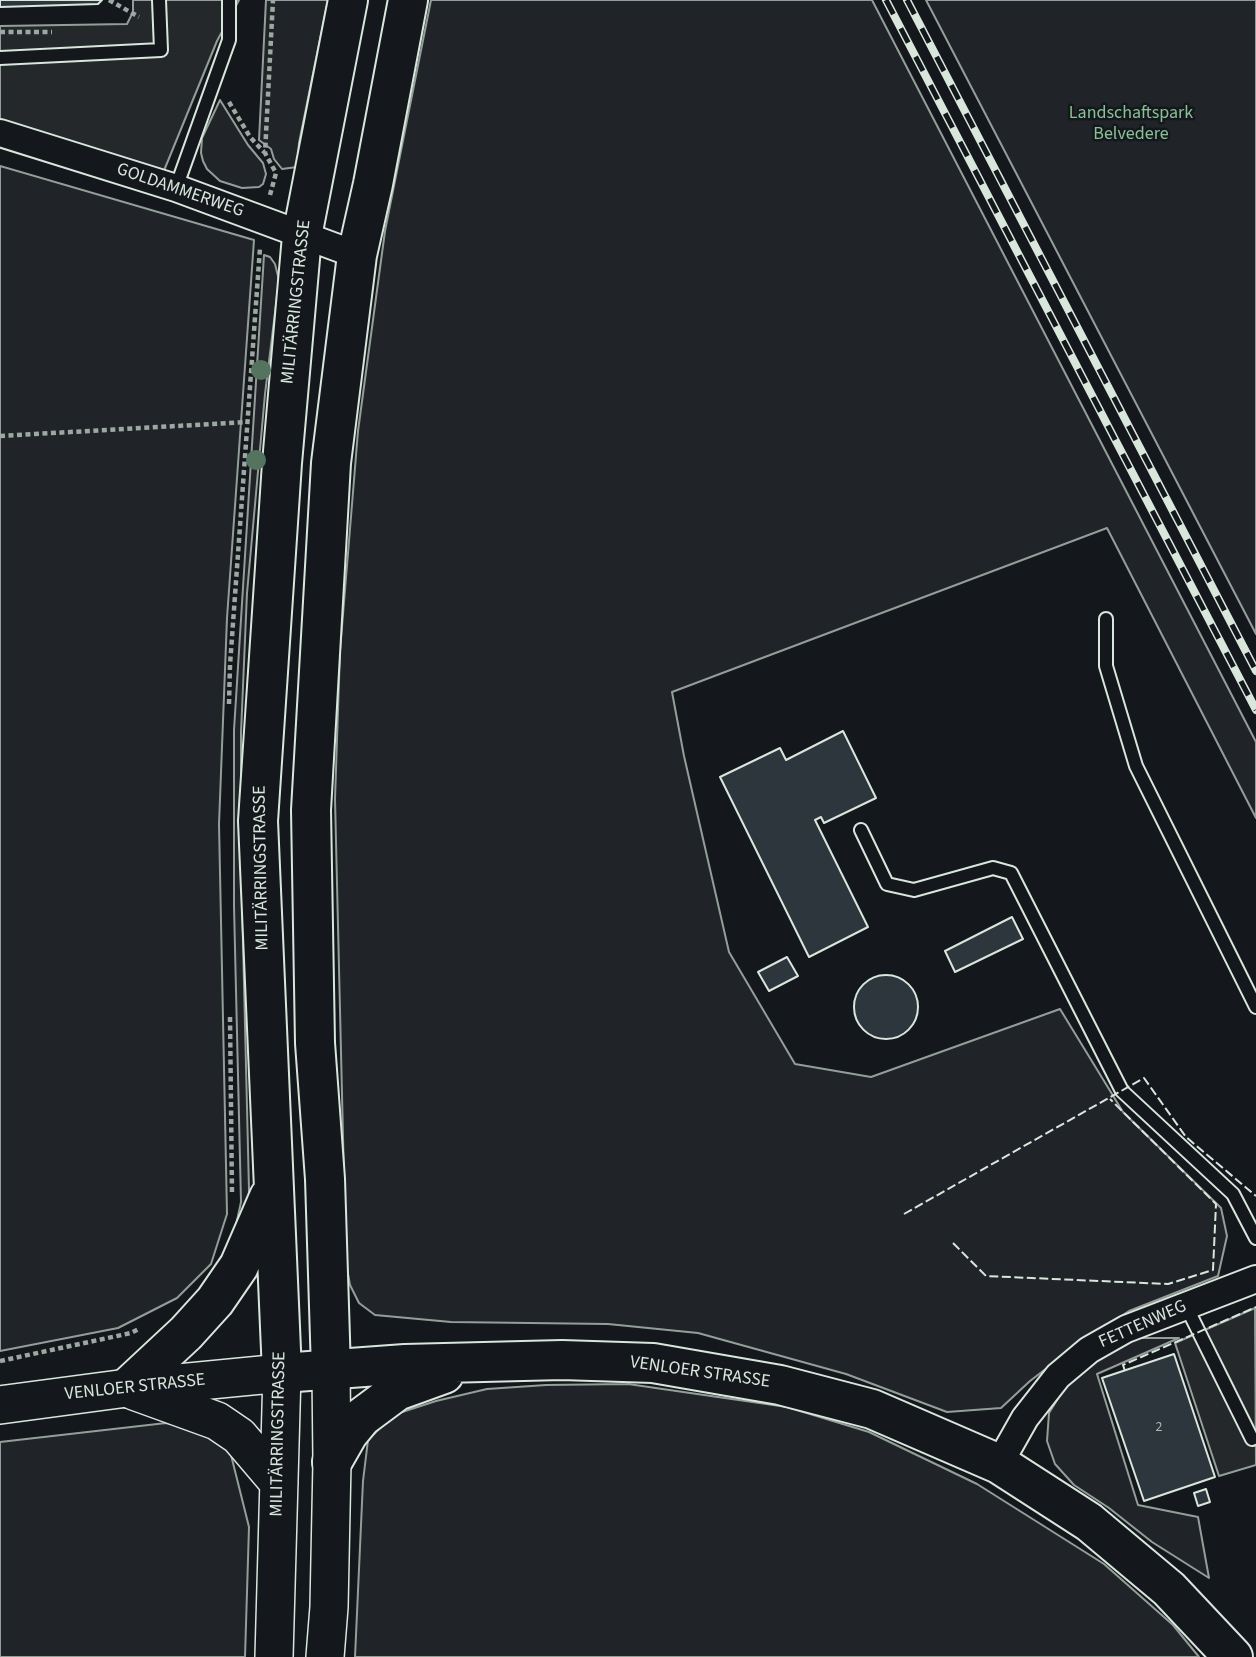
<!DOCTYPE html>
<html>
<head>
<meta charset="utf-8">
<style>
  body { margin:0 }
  canvas { display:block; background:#14181c }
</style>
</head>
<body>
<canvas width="1256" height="1657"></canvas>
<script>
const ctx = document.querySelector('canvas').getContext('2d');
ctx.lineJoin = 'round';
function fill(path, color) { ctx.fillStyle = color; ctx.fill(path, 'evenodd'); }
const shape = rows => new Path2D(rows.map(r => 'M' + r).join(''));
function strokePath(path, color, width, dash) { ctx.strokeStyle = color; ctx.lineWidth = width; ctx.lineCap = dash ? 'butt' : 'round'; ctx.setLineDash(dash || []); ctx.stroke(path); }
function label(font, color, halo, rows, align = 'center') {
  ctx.font = font + ' "Source Sans 3",sans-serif'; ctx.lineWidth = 5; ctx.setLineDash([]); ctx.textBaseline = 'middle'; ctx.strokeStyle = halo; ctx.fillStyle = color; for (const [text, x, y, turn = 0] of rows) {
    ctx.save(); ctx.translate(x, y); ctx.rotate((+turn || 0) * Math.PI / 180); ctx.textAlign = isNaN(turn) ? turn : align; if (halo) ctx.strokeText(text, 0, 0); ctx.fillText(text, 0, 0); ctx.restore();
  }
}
const green = shape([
  [266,0,328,0,299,143,297,167,282,169,274,159,271,149,259,140,266,0],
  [431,0,872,0,1256,742,1256,818,1107,528,672,692,684,756,729,952,795,1064,871,1077,1060,1009,1123,1112,1221,1208,1227,1236,1218,1276,1129,1311,1082,1341,1030,1381,1001,1408,947,1412,846,1374,698,1333,608,1324,451,1322,375,1315,359,1303,350,1285,346,1263,335,799,340,651,358,431,385,231,431,0],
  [926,0,1256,0,1256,634,926,0],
  [220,100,248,145,263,163,266,174,263,184,259,187,242,188,220,181,207,169,203,161,201,153,202,138,220,100],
  [0,166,254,240,227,618,219,824,227,1214,211,1264,177,1298,118,1328,0,1351,0,166],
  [264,255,270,257,275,264,279,280,265,394,247,593,241,733,241,859,249,1190,248,1211,231,1248,241,1202,234,906,234,730,264,255],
  [1137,1338,1179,1338,1097,1374,1138,1505,1198,1517,1209,1578,1152,1542,1109,1508,1074,1485,1055,1464,1047,1441,1049,1413,1067,1384,1091,1363,1137,1338],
  [628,1384,787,1407,869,1432,977,1484,1104,1564,1173,1625,1199,1657,355,1657,363,1481,368,1440,393,1415,436,1401,487,1389,546,1385,628,1384],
  [166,1423,208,1432,229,1447,249,1527,245,1657,0,1657,0,1442,166,1423]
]);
fill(green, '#202428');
strokePath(green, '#939e99', 2);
const parking = shape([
  [133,0,239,0,217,41,163,173,0,120,0,26,127,24,133,12,133,0],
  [1255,1308,1256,1465,1219,1476,1175,1343,1255,1308]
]);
fill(parking, '#24282b');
strokePath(parking, '#939e99', 2);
const building = shape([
  [0,0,102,0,98,4,0,7,0,0],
  [843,731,876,798,824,823,821,817,815,820,868,927,809,957,720,777,780,748,786,760,843,731],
  [1012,917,1023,939,955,972,945,951,1012,917],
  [787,957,798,976,769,991,758,972,787,957],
  '854 1007a32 32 0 1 1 64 0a32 32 0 1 1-64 0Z',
  [1174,1354,1215,1477,1144,1501,1102,1378,1174,1354],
  [1206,1489,1210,1502,1198,1506,1194,1493,1206,1489]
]);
fill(building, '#2c363c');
strokePath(building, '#d8e6dc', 2);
const lane = shape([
  [0,58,161,50,159,0],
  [176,188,229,40,229,0],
  [1106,619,1106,666,1136,766,1256,1007],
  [861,830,887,884,914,890,993,868,1011,873,1122,1091,1233,1194,1256,1238],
  [1186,1306,1252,1439]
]);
const street = shape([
  [0,133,176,188,357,255],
  [999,1464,1025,1418,1058,1376,1089,1350,1126,1329,1256,1279]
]);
const secondary = shape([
  [134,1391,217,1421,239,1436,279,1483],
  [0,1405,127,1388,282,1373,274,1657],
  [325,1657,329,1607,332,1462,331,1370]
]);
const primary = shape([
  [348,0,302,236,282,463,258,821,282,1373,405,1364,562,1360,653,1363,780,1385,872,1409,999,1464,1089,1522,1169,1589,1233,1657],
  [331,1370,325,1179,315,1043,311,810,331,463,357,255,373,184,408,0],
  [127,1388,186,1333,215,1301,239,1266,269,1197],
  [332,1462,348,1434,362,1417,397,1391,444,1374]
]);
strokePath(lane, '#d8e6dc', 16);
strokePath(street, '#d8e6dc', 30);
strokePath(secondary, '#d8e6dc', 40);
strokePath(primary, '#d8e6dc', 42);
strokePath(shape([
  [109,0,139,17],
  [0,32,52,32],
  [229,102,250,137,264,152],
  [270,195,276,173,265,153,273,0],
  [0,436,247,422],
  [229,704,230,665,260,248],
  [230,1017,232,1194],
  [0,1361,131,1333,139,1329]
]), '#9da8a2', 4.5, [5, 3.5]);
strokePath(lane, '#14181c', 12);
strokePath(street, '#14181c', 26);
strokePath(secondary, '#14181c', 37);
strokePath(primary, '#14181c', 38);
const rail = shape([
  [886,0,1256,710],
  [907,0,1256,671]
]);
strokePath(rail, '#d8e6dc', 8);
strokePath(rail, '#14181c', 5, [16]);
strokePath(shape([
  [904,1214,1144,1078,1186,1137,1256,1196],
  [953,1243,986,1276,1168,1284,1213,1270,1216,1204,1110,1099],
  [1125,1371,1123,1365,1256,1307]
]), '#d8e6dc', 2, [9, 3.5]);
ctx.fillStyle = '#55745f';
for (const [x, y] of [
  [261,370],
  [256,460]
]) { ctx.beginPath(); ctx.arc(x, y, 10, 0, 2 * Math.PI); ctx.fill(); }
label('14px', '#adbab4', null, [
  ["2",1159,1428]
]);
label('18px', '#8ac095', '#14181c', [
  ["Landschaftspark",1131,114],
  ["Belvedere",1131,135]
]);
label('18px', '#d8e6dc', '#14181c', [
  ["GOLDAMMERWEG",180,191,19],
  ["MILITÄRRINGSTRASSE",297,302,-84],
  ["MILITÄRRINGSTRASSE",262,868,-91],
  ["FETTENWEG",1143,1325,-24],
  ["VENLOER STRASSE",700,1373,8],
  ["VENLOER STRASSE",135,1388,-6],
  ["MILITÄRRINGSTRASSE",279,1434,-89]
]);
</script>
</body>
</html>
